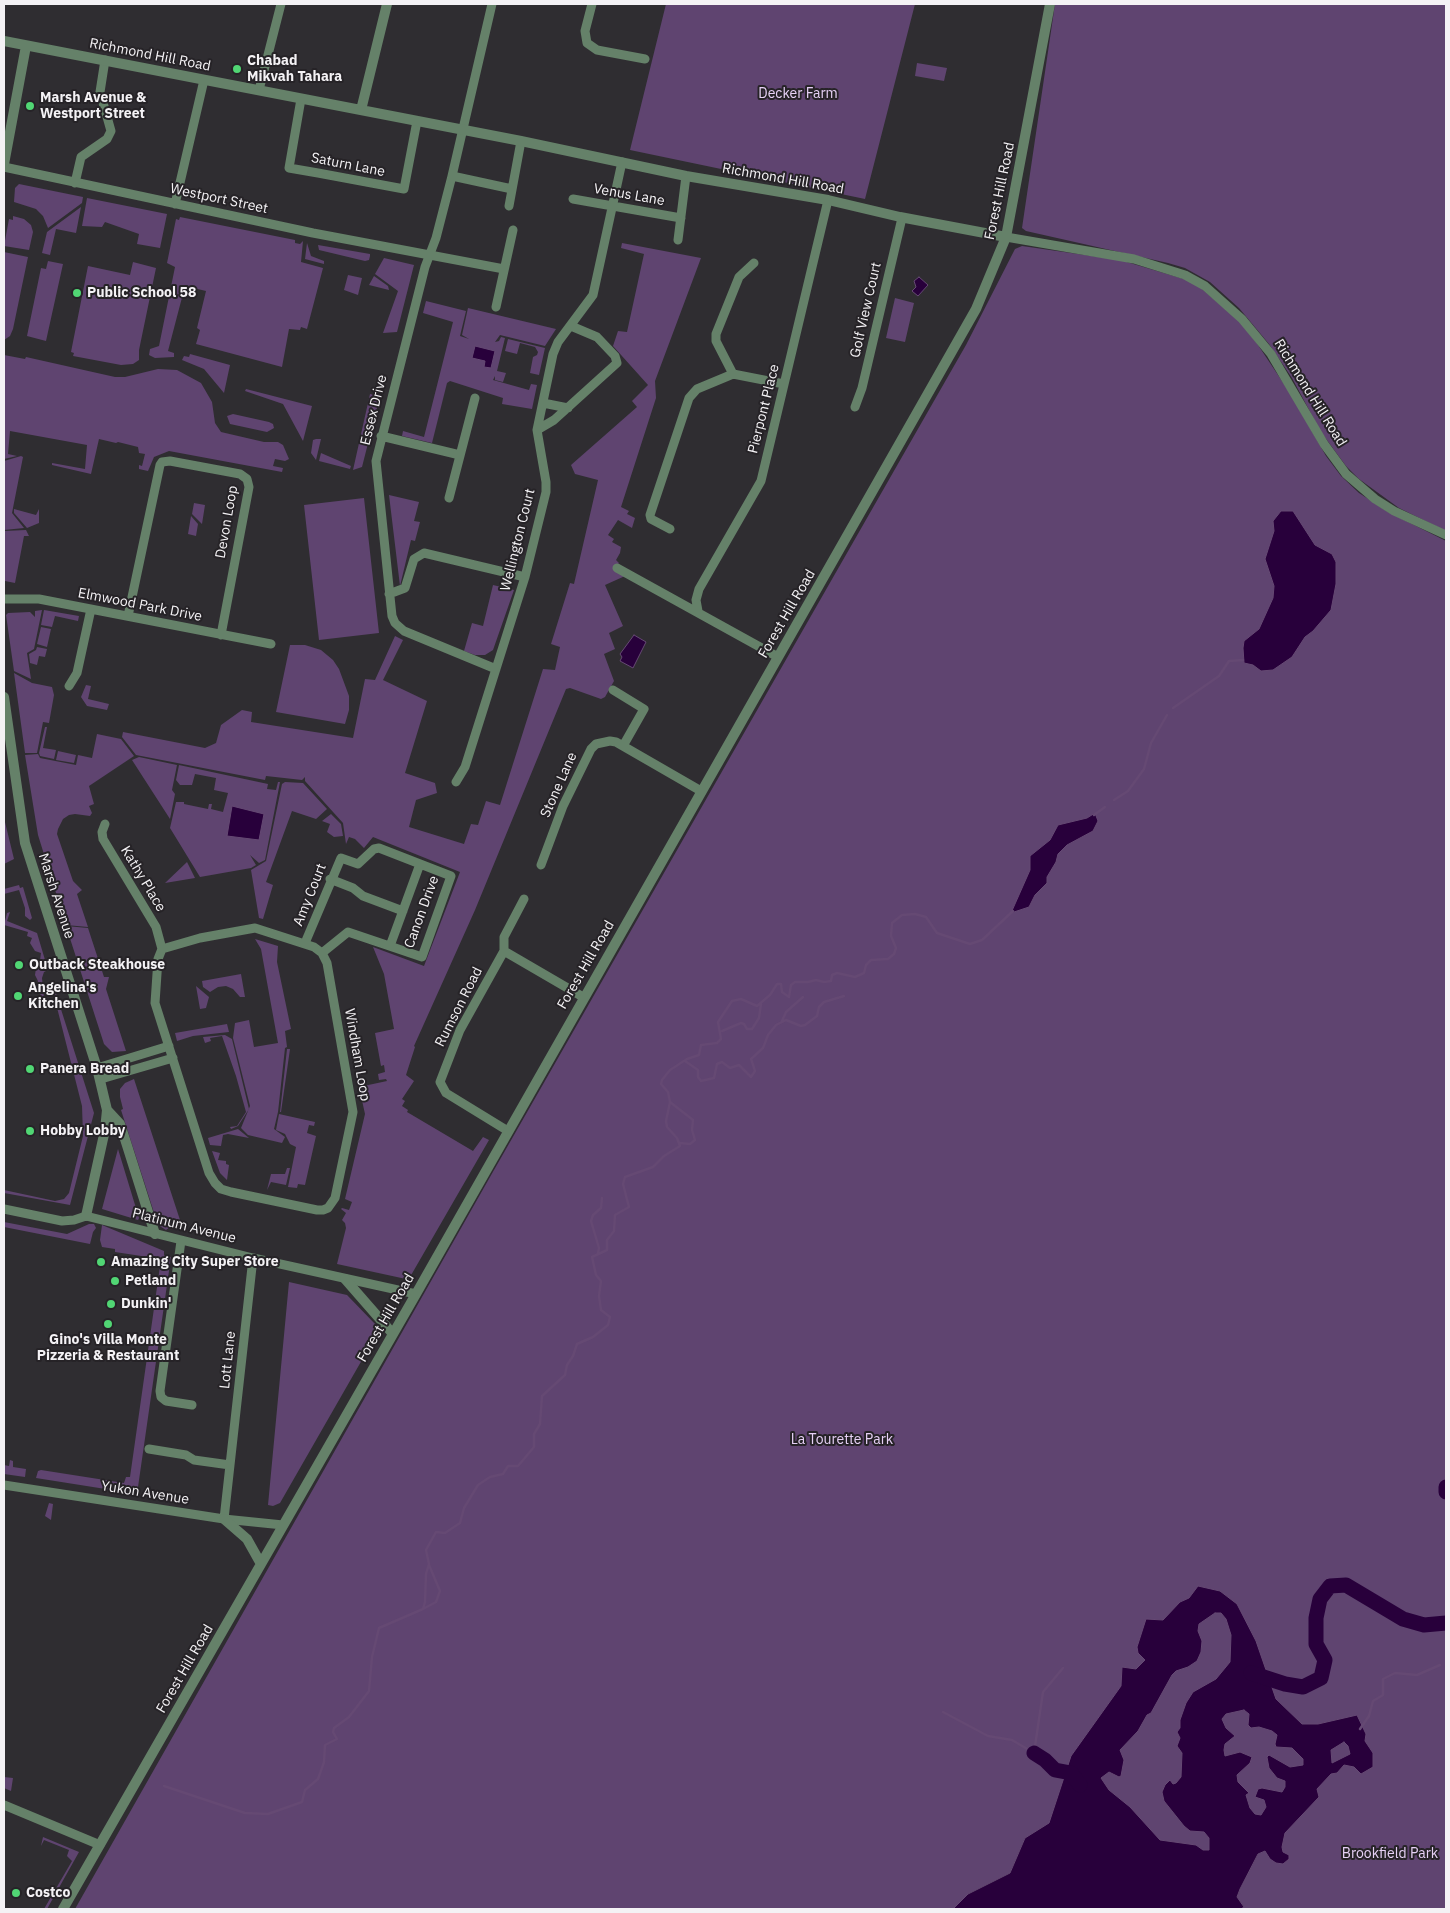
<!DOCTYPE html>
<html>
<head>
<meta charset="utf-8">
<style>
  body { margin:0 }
  #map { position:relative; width:1450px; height:1913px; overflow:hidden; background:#2f2d31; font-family:"IBM Plex Sans",sans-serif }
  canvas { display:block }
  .frame { position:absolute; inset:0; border:5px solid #f4f2f5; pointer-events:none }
</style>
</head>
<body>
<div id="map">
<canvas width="1450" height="1913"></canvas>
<div class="frame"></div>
</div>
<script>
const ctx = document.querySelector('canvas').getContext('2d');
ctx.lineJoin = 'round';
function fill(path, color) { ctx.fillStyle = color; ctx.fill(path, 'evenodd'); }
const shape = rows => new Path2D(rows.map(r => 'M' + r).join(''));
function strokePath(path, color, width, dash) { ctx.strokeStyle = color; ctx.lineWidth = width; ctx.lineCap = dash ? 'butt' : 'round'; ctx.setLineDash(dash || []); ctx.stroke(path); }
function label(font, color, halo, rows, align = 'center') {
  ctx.font = font + ' "IBM Plex Sans",sans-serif'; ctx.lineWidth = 4; ctx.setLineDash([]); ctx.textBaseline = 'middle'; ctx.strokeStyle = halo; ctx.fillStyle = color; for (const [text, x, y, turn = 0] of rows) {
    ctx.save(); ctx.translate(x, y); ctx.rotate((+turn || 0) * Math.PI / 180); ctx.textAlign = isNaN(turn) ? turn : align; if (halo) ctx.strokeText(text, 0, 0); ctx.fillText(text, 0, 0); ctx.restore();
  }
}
fill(shape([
  [666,4,915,4,865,199,630,150],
  [1055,4,1446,4,1446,531,1399,508,1359,479,1346,466,1321,432,1292,378,1269,344,1239,308,1210,282,1185,268,1168,263,1026,231,1022,228],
  [917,63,947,68,944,81,915,76],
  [19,184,83,197,82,203,48,228,43,216,36,209,14,202,15,188],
  [87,198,167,214,160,248,137,244,139,234,105,222,102,227,82,226],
  [81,207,76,233,56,229,50,255,42,253,47,232],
  [13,216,24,219,31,225,33,232,29,250,4,246,9,219,13,220],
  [180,217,295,240,295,243,300,244,303,241,301,262,323,268,307,329,301,327,300,330,289,329,282,367,196,344,200,330,197,328,206,291,185,286,168,351,174,353,174,357,155,358,149,355,150,349,159,346,175,267,167,263,176,219,179,220],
  [307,243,311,256,324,261,324,264,305,259],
  [622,243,701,258,655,381,656,398,621,507,629,511,627,514,635,518,632,528,618,520,608,535,614,539,612,542,621,547,620,553,616,560,619,563,614,570,625,576,605,585,623,626,609,633,615,649,604,654,614,681,605,697,601,699,570,688,566,689,475,910,414,1046,415,1047,406,1075,414,1081,402,1099,405,1101,402,1106,408,1110,407,1112,473,1151,483,1137,489,1140,410,1277,406,1279,337,1264,346,1228,345,1223,342,1220,346,1213,341,1209,342,1208,349,1210,352,1202,345,1199,365,1114,359,1087,387,1081,386,1079,379,1080,378,1074,385,1072,384,1065,381,1066,375,1033,394,1029,384,974,373,947,424,966,460,872,373,837,364,848,355,839,349,837,346,844,343,823,305,781,305,777,302,780,266,776,265,780,136,755,122,737,123,732,205,748,216,743,221,725,242,710,252,712,251,722,353,738,365,679,375,680,395,636,403,640,383,680,427,701,405,773,435,783,437,793,416,800,409,827,464,844,471,824,478,825,486,801,500,805,543,669,555,670,560,647,551,644,570,583,574,584,598,480,575,474,571,465,637,407,632,401,648,385,613,346,618,331,627,332,644,254,621,248],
  [318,245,370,254,370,256,369,260,365,261,319,250],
  [1022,246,1120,260,1194,282,1239,321,1256,342,1290,393,1326,456,1341,476,1359,493,1388,512,1446,541,1446,1909,1241,1909,1244,1907,1237,1897,1240,1889,1258,1854,1265,1851,1283,1852,1281,1847,1197,1862,1025,1838,1010,1873,968,1894,953,1909,75,1909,494,1170,966,345,1015,249],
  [4,252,28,257,13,329,10,336,4,340],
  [384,258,414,265,397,332,383,333,398,291,375,274],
  [48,261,63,264,46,341,27,336,41,268,46,269],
  [133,262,156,268,139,350,139,360,133,364,121,365,73,356,74,353,71,352,88,266,130,275],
  [348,275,362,278,358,295,344,290],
  [374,276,388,286,389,290,369,285],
  [895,298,914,303,905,342,886,338],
  [426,301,466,311,460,336,469,339,462,335,468,308,556,329,545,346,500,335,495,342,499,341,501,337,505,338,497,371,506,373,503,382,495,380,495,376,493,380,529,390,531,384,537,385,532,409,502,404,503,398,450,381,447,383,432,443,402,436,403,431,424,437,453,322,423,313],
  [508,339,545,348,539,375,530,373,533,357,537,355,538,352,535,347,520,343,517,354,505,351],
  [190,354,230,365,224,393,204,369,182,360,184,356,189,357],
  [4,355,25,359,26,357,115,377,125,377,158,369,177,370,201,383,212,402,215,423,221,432,264,442,278,442,283,445,289,459,285,461,275,459,273,466,283,468,282,472,169,451,154,457,148,471,139,469,139,465,142,466,145,454,139,453,138,447,118,442,116,443,99,439,91,474,52,465,52,463,85,469,87,445,10,431,8,454,17,456,4,459],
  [246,389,312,406,303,441,283,404,245,391],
  [370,394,380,396,362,467,353,470],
  [233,414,269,422,273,424,274,428,267,432,230,424,227,416],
  [316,439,321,439,316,460,311,453,313,440],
  [321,453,351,466,350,469,319,461],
  [21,456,23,457,12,513,24,528,4,530,4,461],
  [389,495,419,502,414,521,420,522,415,541,411,540,400,586],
  [364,498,379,633,319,640,304,505],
  [194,503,205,505,202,524,192,514],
  [14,509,36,515,39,509,39,523,27,528,14,513],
  [191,516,198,524,196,536,188,534],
  [26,530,29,536,24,536,15,583,5,581,4,531],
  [493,585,514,590,493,650,485,655,475,655,464,651,472,623,483,626],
  [42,610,34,649,27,653,31,679,14,671,6,615,8,613,30,612,35,617,35,611],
  [44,610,79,616,78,621,55,616,52,627,41,625],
  [41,627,51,629,47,647,37,644],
  [290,645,305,645,321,650,333,660,339,669,349,696,349,710,345,724,276,712],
  [37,647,47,649,45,657,39,656,37,665,30,663,29,654,36,650],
  [14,673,32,683,52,687,54,695,49,723,43,722,37,753,25,753],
  [86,685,91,686,88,699,109,704,107,710,87,706,81,697],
  [45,727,47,727,43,748,56,750,54,759,40,756,39,753],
  [97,734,121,739,134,756,89,786,94,804,89,806,92,813,90,816,75,814,69,815,63,819,58,829,57,834,73,881,82,890,77,894,88,927,66,925,38,835,25,755,38,754,40,758,76,765,78,755,92,758],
  [58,751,76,755,74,763,56,760],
  [139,757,177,765,172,790,175,794,170,819,132,760],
  [179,765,268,784,267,789,276,790,278,782,280,782,265,860,259,863,250,855,256,865,251,868,200,877,170,828,176,802,184,802,184,804,208,809,209,804,212,804,211,809,223,812,228,793,214,790,216,778,195,774,192,785,180,785,176,780],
  [285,782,303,783,327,809,316,819,292,811,266,882,273,885,263,919,259,918,251,870,266,861,282,784],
  [331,814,341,824,343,836,334,837,327,832,330,824,322,821],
  [4,818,14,859,4,864],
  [187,862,195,878,165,883,186,863],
  [19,885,20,888,23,887,32,918,30,920,25,916,25,908,19,890,4,894,4,889],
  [10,912,7,921,37,933,48,970,44,972,42,978,44,999,36,989,38,981,35,975,36,968,39,968,41,953,35,951,30,943,32,938,27,936,28,932,4,925,7,913],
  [66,926,88,928,104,977,109,977,106,989,126,1051,112,1052,104,1044],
  [255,939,278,946,277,962,291,1029,285,1031,287,1047,285,1048,278,1112,274,1129,285,1137,282,1143,248,1135,241,1128,250,1106,233,1038,235,1023,249,1020,254,1047,278,1043,261,949],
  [241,974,245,997,240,997,233,989,226,986,218,987,210,992,203,987,202,981],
  [52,981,94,1113,70,1205,4,1193,4,1190,55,1201,64,1199,69,1193,83,1136,82,1106,51,984],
  [196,986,209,997,206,1008,200,1009],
  [227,1024,229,1032,193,1036,177,1041,175,1033],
  [225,1035,232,1039,249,1109,238,1126,231,1129,230,1127,237,1126,246,1112,236,1076,222,1036,210,1038,211,1041,205,1043,203,1037],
  [287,1049,290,1049,281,1112,280,1112],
  [134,1079,180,1220,187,1227,186,1231,170,1227,166,1230,158,1225,121,1110,123,1109,120,1097,120,1089,125,1083],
  [279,1114,315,1122,314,1126,309,1125,307,1133,316,1136,305,1185,298,1184,297,1188,288,1187,296,1147,290,1144,285,1134,276,1130],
  [238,1129,249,1138,228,1134,223,1135,221,1146,210,1145,208,1138],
  [118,1149,139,1218,138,1220,102,1209],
  [212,1151,220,1153,218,1160,226,1161,226,1164,229,1165,227,1180,220,1173],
  [287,1168,290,1168,286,1185,271,1182,267,1190,271,1174,285,1174],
  [4,1222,67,1234,89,1224,94,1224,96,1228,93,1232,90,1244,4,1227],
  [102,1225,164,1251,164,1255,171,1257,137,1494,36,1478,38,1471,41,1470,124,1483,126,1477,130,1477,161,1259,115,1252,115,1249,102,1247,100,1240],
  [289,1282,347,1295,376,1325,378,1332,280,1503,273,1506,268,1505],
  [10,1460,13,1461,13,1467,26,1469,25,1477,4,1474,4,1465,9,1466],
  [49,1503,53,1504,51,1520,45,1516],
  [4,1777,13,1778,11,1791,4,1788],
  [43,1837,79,1852,47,1909,44,1909,72,1861,67,1856,69,1850,44,1840,41,1846]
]), '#5f4470');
const water = shape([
  [919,277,928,285,918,296,912,291,916,287,914,281,919,277],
  [475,346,495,351,491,368,484,367,485,361,472,358,475,346],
  [1281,511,1293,511,1315,545,1332,554,1336,562,1336,584,1331,610,1313,631,1305,637,1292,657,1273,670,1261,671,1253,665,1244,663,1243,648,1244,641,1259,629,1273,598,1274,586,1265,559,1274,531,1273,521,1281,511],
  [634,635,646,642,633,668,620,661,622,657,620,654,634,635],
  [232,806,264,814,259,840,227,836,232,806],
  [1095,813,1098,821,1093,831,1067,845,1058,854,1056,862,1047,877,1047,883,1035,895,1029,907,1011,913,1030,870,1030,856,1050,840,1058,825,1087,818,1095,813],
  [1198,1586,1220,1591,1237,1604,1256,1641,1276,1699,1302,1724,1318,1724,1357,1715,1366,1734,1365,1741,1373,1753,1373,1767,1361,1774,1354,1767,1344,1765,1337,1773,1331,1774,1317,1789,1319,1797,1285,1833,1282,1847,1283,1852,1289,1855,1289,1859,1283,1864,1276,1863,1270,1859,1265,1851,1258,1854,1240,1889,1237,1897,1244,1907,1241,1909,953,1909,968,1894,1010,1873,1025,1838,1049,1823,1071,1756,1121,1686,1122,1667,1136,1669,1145,1660,1138,1653,1137,1647,1146,1619,1163,1620,1180,1602,1189,1598,1198,1586],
  [1215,1613,1221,1613,1226,1619,1231,1635,1230,1662,1216,1679,1193,1692,1186,1703,1180,1720,1180,1728,1177,1732,1180,1738,1177,1746,1182,1753,1181,1777,1176,1783,1173,1784,1170,1780,1165,1785,1162,1792,1164,1801,1184,1826,1190,1831,1204,1832,1209,1838,1209,1850,1203,1850,1196,1845,1160,1840,1130,1807,1109,1790,1101,1778,1109,1772,1119,1777,1121,1776,1124,1760,1120,1750,1138,1731,1147,1715,1151,1713,1172,1675,1176,1671,1188,1667,1197,1661,1201,1652,1202,1641,1198,1631,1199,1624,1215,1613],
  [1244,1710,1249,1714,1248,1725,1251,1728,1259,1727,1272,1731,1277,1735,1275,1744,1276,1747,1292,1748,1303,1759,1303,1765,1290,1767,1269,1755,1267,1757,1269,1768,1277,1778,1285,1781,1285,1787,1282,1792,1262,1788,1258,1789,1255,1797,1264,1800,1266,1807,1261,1815,1255,1814,1250,1808,1246,1795,1249,1793,1238,1782,1237,1775,1250,1763,1252,1757,1240,1752,1225,1756,1224,1750,1225,1744,1235,1736,1226,1728,1222,1719,1226,1714,1244,1710],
  [1344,1742,1348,1746,1350,1754,1332,1763,1331,1750,1344,1742]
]);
fill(water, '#28003b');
strokePath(water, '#654973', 1);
strokePath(shape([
  [1173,708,1219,676,1229,661,1243,660],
  [1114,800,1128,791,1144,769,1151,743,1167,715],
  [1094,815,1105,807],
  [782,1021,786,1012,803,997],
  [722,1031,741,1023,744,1024,747,1029,752,1029,759,1018,761,1004],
  [685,1061,698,1070,698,1077,701,1081,714,1078,717,1064,722,1062,730,1068,739,1065,751,1077,755,1071,751,1059,763,1048,768,1035,776,1025,786,1020,801,1026,805,1025,817,1016,819,1007,824,1002,844,996],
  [670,1102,693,1120,692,1130,695,1140,690,1144,680,1143],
  [598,1253,599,1248,591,1221,593,1215,601,1208,602,1198],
  [423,1609,436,1602,440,1591,429,1565],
  [943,1712,988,1736,1012,1740,1034,1753,1043,1692,1063,1668],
  [1360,1729,1369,1716,1373,1701,1383,1695,1383,1679,1395,1673,1417,1675,1440,1665],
  [164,1786,245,1813,268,1814,302,1802,305,1790,318,1779,324,1762,325,1745,337,1739,333,1732,334,1728,349,1717,369,1691,372,1657,379,1628,423,1609,425,1602,426,1574,429,1564,426,1550,436,1532,445,1533,460,1523,464,1508,478,1485,490,1477,503,1474,508,1466,518,1466,534,1447,534,1434,540,1424,542,1396,565,1375,567,1365,573,1356,577,1344,593,1337,608,1325,610,1317,601,1310,599,1296,601,1281,596,1275,592,1257,607,1250,607,1240,614,1231,615,1215,629,1207,623,1184,625,1177,653,1167,664,1156,680,1146,677,1138,667,1127,666,1121,670,1102,668,1092,661,1084,662,1080,670,1070,687,1059,699,1055,701,1045,717,1043,721,1039,718,1022,732,1001,741,999,757,1006,770,995,777,984,781,984,782,992,789,997,791,985,795,982,808,982,816,980,824,982,831,981,832,975,837,973,855,977,864,973,866,965,871,960,888,959,894,954,896,948,891,936,892,923,902,915,915,914,926,917,937,933,970,944,982,940,1013,911]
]), '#654973', 2.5);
strokePath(shape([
  [1446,1487,1446,1492],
  [1251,1673,1285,1684,1303,1687,1321,1678,1325,1660,1316,1644,1316,1618,1320,1599,1330,1586,1346,1585,1403,1619,1424,1625,1446,1623],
  [1034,1753,1045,1760,1055,1770,1071,1773,1080,1785]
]), '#28003b', 15);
strokePath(shape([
  [492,4,452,176,436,238,425,267,376,461,392,616,395,623,404,631,496,669],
  [592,4,585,31,587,43,597,50,645,59],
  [259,90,281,4],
  [301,99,289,168,318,173,404,189,417,121],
  [4,167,313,233,504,269],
  [452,176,512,189],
  [75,183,81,157,107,139,111,131,100,92,105,60],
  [573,199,681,218],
  [175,204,204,80],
  [509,206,521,141],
  [1006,237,1134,259,1185,275,1205,286,1242,319,1271,354,1324,444,1346,474,1375,499,1394,511,1446,535],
  [678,240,686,176],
  [754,263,739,277,716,334,716,341,733,374,784,384],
  [496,307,513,230],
  [543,403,568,408],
  [855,407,862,388,902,218],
  [537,430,554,420,617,363,615,356,597,337,571,326],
  [381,436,460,455],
  [449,498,475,398],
  [670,529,651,519,650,515,689,398,697,389,733,374],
  [617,568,778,657],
  [389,594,405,588,414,559,424,553,525,577],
  [4,599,39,599,271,644],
  [698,611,696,600,699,589,761,481,828,200],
  [128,616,160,465,162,462,170,461,240,474,247,479,249,487,221,635],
  [69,686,77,673,91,609],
  [613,690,644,709,623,746],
  [456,782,465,767,525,577,546,492,546,482,537,430,553,354,558,342,593,295,622,162],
  [105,824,102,832,103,839,156,927,162,949],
  [541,865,563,806,591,749,596,744,610,741,616,742,701,791],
  [330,879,353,888,363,896,403,911],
  [255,928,314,947,322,953,327,963,353,1112,335,1198,328,1208,323,1210,317,1210,231,1192,221,1189,215,1183,209,1173,155,1003,158,959,162,949,200,938,255,928],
  [305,943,341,858,358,864,374,849,379,848,451,876,422,957,348,932,322,953],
  [390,946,420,864],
  [504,951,583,997],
  [97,1068,169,1046],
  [101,1079,173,1058],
  [508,1131,446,1093,440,1082,460,1030,504,951,504,937,524,899],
  [4,1209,62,1221,74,1220,86,1216,253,1258,416,1294],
  [181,1241,160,1391,161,1397,166,1401,192,1405],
  [149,1449,186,1455,194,1460,230,1465],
  [4,1485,224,1519,283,1525],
  [224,1519,253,1258],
  [4,1805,100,1845]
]), '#658169', 9);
strokePath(shape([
  [4,41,521,141,686,176,828,200,900,217,1006,237],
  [361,110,387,4],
  [4,164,26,46],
  [4,697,25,843,97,1068,107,1110,105,1130,86,1216],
  [107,1110,120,1124,124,1136,155,1234],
  [345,1279,393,1334],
  [224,1519,247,1539,261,1564],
  [63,1909,416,1294,976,309,1006,237,1050,4]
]), '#658169', 10);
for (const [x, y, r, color] of [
  [237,69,5,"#51d674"],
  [30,106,5,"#51d674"],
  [77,293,5,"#51d674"],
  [19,965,5,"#51d674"],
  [18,996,5,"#51d674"],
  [30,1069,5,"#51d674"],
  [30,1131,5,"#51d674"],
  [101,1262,5,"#51d674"],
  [115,1281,5,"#51d674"],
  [111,1304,5,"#51d674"],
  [108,1324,5,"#51d674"],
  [16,1893,5,"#51d674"]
]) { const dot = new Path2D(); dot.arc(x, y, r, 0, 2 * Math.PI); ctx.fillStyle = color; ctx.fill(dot); strokePath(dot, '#262327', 2); }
label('14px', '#f4f2f5', '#262327', [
  ["Richmond Hill Road",150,55,11],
  ["Saturn Lane",348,165,11],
  ["Richmond Hill Road",783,179,10],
  ["Forest Hill Road",1000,191,-78],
  ["Venus Lane",629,195,10],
  ["Westport Street",219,199,12],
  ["Golf View Court",866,310,-77],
  ["Richmond Hill Road",1310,393,58],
  ["Pierpont Place",764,409,-76],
  ["Essex Drive",374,410,-76],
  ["Devon Loop",227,522,-80],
  ["Wellington Court",518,540,-76],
  ["Elmwood Park Drive",140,605,11],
  ["Forest Hill Road",787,614,-60],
  ["Stone Lane",559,785,-66],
  ["Kathy Place",143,879,59],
  ["Amy Court",310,895,-68],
  ["Marsh Avenue",56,896,72],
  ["Canon Drive",422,912,-70],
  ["Forest Hill Road",586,965,-60],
  ["Rumson Road",459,1007,-63],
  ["Windham Loop",357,1055,80],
  ["Platinum Avenue",184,1226,14],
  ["Forest Hill Road",386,1318,-60],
  ["Lott Lane",228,1360,-84],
  ["Yukon Avenue",145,1493,9],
  ["Forest Hill Road",185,1669,-60]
]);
label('bold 14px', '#f4f2f5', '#262327', [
  ["Chabad",247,61],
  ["Mikvah Tahara",247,77],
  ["Marsh Avenue &",40,98],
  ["Westport Street",40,114],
  ["Public School 58",87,293],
  ["Outback Steakhouse",29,965],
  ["Angelina's",28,988],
  ["Kitchen",28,1004],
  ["Panera Bread",40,1069],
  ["Hobby Lobby",40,1131],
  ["Amazing City Super Store",111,1262],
  ["Petland",125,1281],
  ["Dunkin'",121,1304],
  ["Gino's Villa Monte",108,1340,"center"],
  ["Pizzeria & Restaurant",108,1356,"center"],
  ["Costco",26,1893]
], 'left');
label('14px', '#e7d1f6', '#262327', [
  ["Decker Farm",798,94],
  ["La Tourette Park",842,1440],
  ["Brookfield Park",1390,1854]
]);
</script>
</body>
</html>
